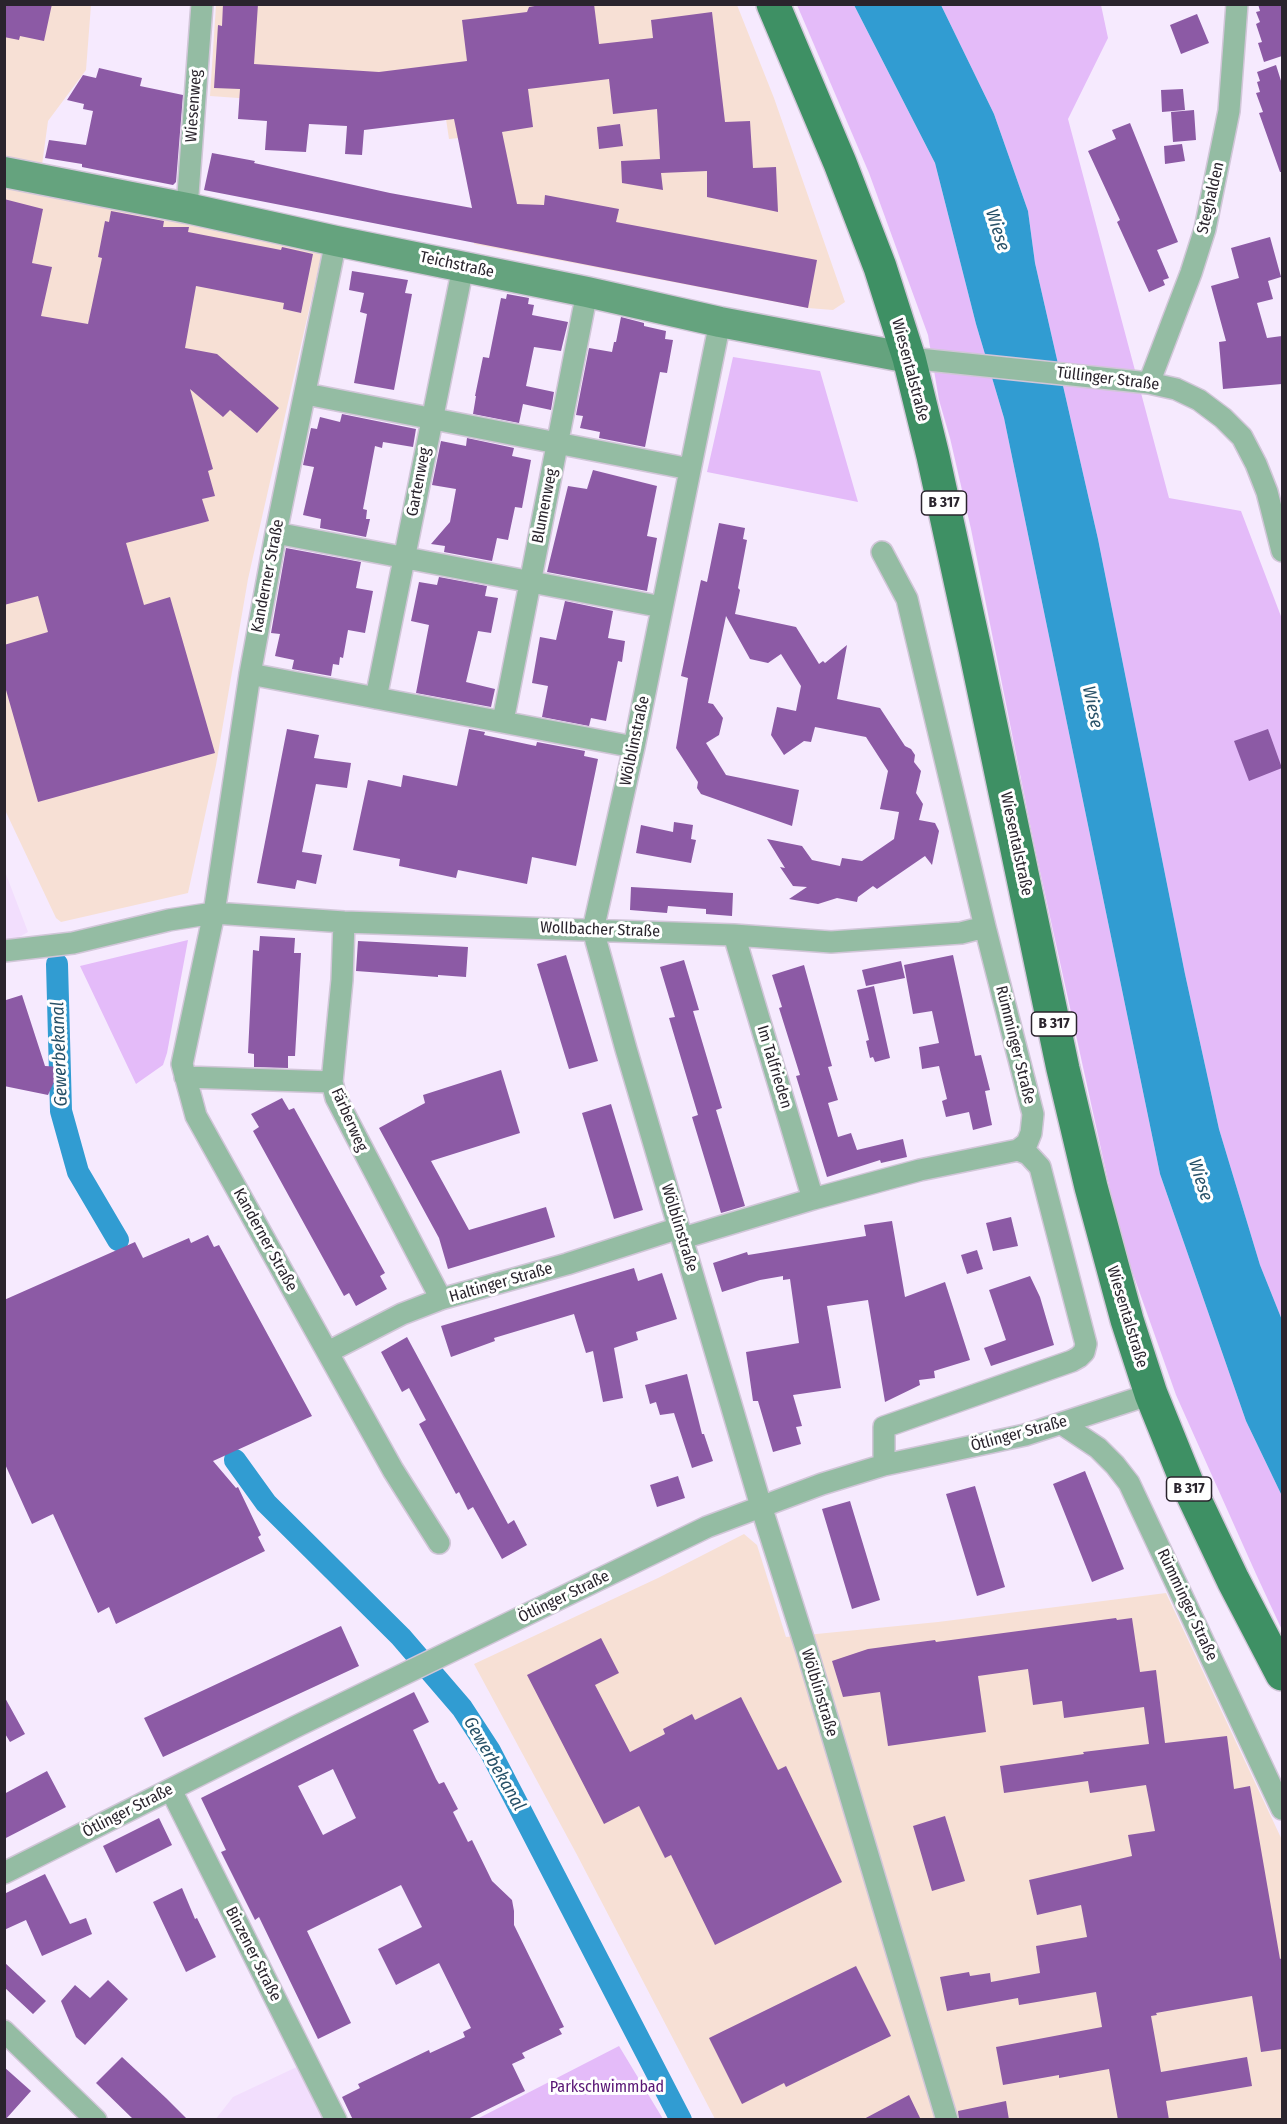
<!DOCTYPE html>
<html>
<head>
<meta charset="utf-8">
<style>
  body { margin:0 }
  #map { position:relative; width:1287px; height:2124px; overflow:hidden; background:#f6eafe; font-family:"Fira Sans Condensed",sans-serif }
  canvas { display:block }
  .frame { position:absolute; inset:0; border:6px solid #2a242d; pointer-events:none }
</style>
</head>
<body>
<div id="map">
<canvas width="1287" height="2124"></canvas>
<div class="frame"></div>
</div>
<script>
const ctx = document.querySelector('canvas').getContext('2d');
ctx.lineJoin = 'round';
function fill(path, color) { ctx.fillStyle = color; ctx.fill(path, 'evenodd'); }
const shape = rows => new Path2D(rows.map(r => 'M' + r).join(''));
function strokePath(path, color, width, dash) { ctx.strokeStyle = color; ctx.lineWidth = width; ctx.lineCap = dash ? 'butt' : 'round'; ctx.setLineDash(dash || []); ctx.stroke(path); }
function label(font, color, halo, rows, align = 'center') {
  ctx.font = font + ' "Fira Sans Condensed",sans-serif'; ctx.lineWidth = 6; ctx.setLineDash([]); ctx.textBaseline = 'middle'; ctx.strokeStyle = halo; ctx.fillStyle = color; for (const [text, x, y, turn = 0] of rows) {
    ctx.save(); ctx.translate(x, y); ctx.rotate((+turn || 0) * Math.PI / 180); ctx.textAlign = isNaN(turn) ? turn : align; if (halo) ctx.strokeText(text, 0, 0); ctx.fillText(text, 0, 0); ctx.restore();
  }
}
fill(shape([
  [5,5,91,5,86,70,48,121,42,165,5,157],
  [216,5,737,5,774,98,845,302,833,310,808,308,474,244,482,200,469,137,449,139,443,99,380,108,210,96],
  [4,188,176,217,323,248,248,579,216,765,188,893,61,922,56,918,5,810],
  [744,1534,757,1545,786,1637,938,1622,1166,1593,1282,1840,1282,2119,715,2119,576,1853,474,1664,658,1578]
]), '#f7e0d5');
fill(shape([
  [4,869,28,932,4,946],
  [301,2065,328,2120,215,2120,233,2097]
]), '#f2defd');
fill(shape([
  [797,5,854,5,935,163,976,324,1004,418,1160,1174,1246,1421,1282,1496,1282,1630,1256,1574,1176,1395,1121,1240,1034,844,971,529,950,438,939,400,928,335,869,173],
  [941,5,1101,5,1108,38,1068,119,1169,498,1241,511,1282,619,1282,1320,1260,1265,1219,1129,1185,974,1098,539,1035,263,1028,211,994,114],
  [733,357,820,371,858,502,707,472],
  [188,940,167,1053,163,1065,136,1084,80,966],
  [619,2046,663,2119,477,2119]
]), '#e4bbf9');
fill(shape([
  [854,5,941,5,994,114,1028,211,1035,263,1098,539,1185,974,1219,1129,1260,1265,1282,1320,1282,1496,1246,1421,1160,1174,1004,418,976,324,935,163]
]), '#319cd2');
strokePath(shape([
  [57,964,61,1111,78,1172,118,1240],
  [235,1460,266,1503,401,1637,462,1708,490,1751,681,2120]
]), '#319cd2', 22);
fill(shape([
  [4,4,52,4,44,41,20,36,19,40,4,37],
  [223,4,258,4,254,64,379,72,467,61,462,20,527,12,529,7,546,4,594,4,599,44,653,38,651,20,712,12,725,122,750,121,753,168,776,167,778,212,707,197,707,171,661,173,663,190,622,183,621,161,660,159,657,109,613,114,609,79,528,89,533,127,502,132,517,204,544,205,545,195,619,209,616,222,817,260,808,308,204,190,212,153,255,161,254,163,390,193,472,208,454,119,364,130,362,155,345,154,347,126,309,124,306,152,265,150,267,121,238,119,240,89,214,88,218,25,222,26],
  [1258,4,1282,4,1282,56,1264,62,1258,43,1262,42,1256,24,1260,22,1256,12,1260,11],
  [1197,14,1209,43,1181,54,1170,25],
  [1276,65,1282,84,1282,172,1280,172,1259,113,1263,112,1256,93,1260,92,1257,82,1260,81,1257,72],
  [99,68,142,78,140,86,183,95,176,182,173,185,82,167,82,164,45,158,49,140,86,145,93,111,83,109,84,104,67,100,83,75,96,78],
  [1183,89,1185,110,1162,112,1161,90],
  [1194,110,1196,140,1173,142,1171,112],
  [1130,123,1178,242,1157,250,1169,278,1163,280,1165,285,1149,292,1117,222,1120,220,1088,151,1116,139,1112,130],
  [620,124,623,146,599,149,597,127],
  [1182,144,1185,161,1165,164,1164,146],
  [4,199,43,209,32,263,52,267,41,316,88,324,102,258,98,257,105,221,109,222,111,211,164,221,163,227,189,227,188,232,281,250,282,247,313,254,301,313,283,309,284,303,196,286,185,348,217,354,279,408,257,433,230,410,223,417,190,389,213,469,208,471,215,496,202,499,209,521,126,543,144,605,170,597,215,753,38,802,4,683,4,645,48,632,38,596,4,605],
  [1270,237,1281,277,1268,281,1273,299,1257,303,1267,338,1282,336,1282,384,1223,389,1219,342,1226,341,1211,286,1239,278,1231,248],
  [352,271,408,280,405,293,412,294,394,390,354,383,367,314,360,312,364,293,349,290],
  [507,294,529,298,528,304,534,305,532,315,568,322,561,351,534,347,526,386,554,392,551,410,523,404,519,423,473,414,476,396,475,396,483,357,489,358,501,298,506,299],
  [621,317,644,323,644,326,666,331,665,339,673,340,667,373,660,372,645,447,599,438,600,432,580,428,583,416,576,415,589,348,612,352,614,342,616,342],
  [342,414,416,429,413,447,383,442,382,448,375,446,363,509,367,510,366,519,370,519,366,537,320,528,321,519,303,515,314,467,303,465,311,428,317,429,320,417,340,422],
  [467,438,514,448,512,456,531,460,522,508,515,507,508,540,497,538,492,561,444,552,445,546,431,544,450,522,456,489,432,485,441,441,466,446],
  [593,470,657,486,647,536,657,538,647,591,547,572,568,486,587,489],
  [719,523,745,528,743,539,747,540,738,588,740,590,735,614,796,627,819,664,823,661,825,663,847,645,837,699,880,708,905,746,911,749,915,755,914,762,921,771,916,793,923,804,919,820,935,823,939,831,932,865,925,856,877,889,873,886,858,897,857,902,837,898,818,904,789,899,807,887,793,886,780,867,785,868,767,839,802,846,812,860,840,866,842,858,862,861,894,839,899,812,880,809,888,771,866,737,815,727,811,742,804,741,784,755,771,735,777,707,796,711,801,686,781,654,768,663,750,659,726,616,708,703,713,704,723,718,719,735,706,743,726,775,799,790,792,826,701,794,697,788,698,782,676,748,688,678,681,676,701,580,707,582],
  [286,548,361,562,356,588,373,591,365,633,348,630,343,658,340,657,339,665,333,664,331,676,292,669,294,660,275,656,280,634,271,633],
  [439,577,487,586,485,596,498,598,491,633,478,631,466,682,495,689,491,707,416,693,429,625,411,621,419,582,437,585],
  [565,601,613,611,608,638,625,641,622,662,618,661,606,721,591,718,589,726,542,717,548,686,532,683,540,637,556,640],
  [287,729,319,735,314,758,351,763,347,788,316,784,302,852,322,855,316,884,297,880,295,889,257,883],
  [469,729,485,732,484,735,536,746,537,742,585,751,584,756,598,759,576,866,532,857,527,884,458,870,456,878,399,866,400,859,353,850,368,780,401,787,403,775,457,786],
  [1268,729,1282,768,1249,781,1234,741],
  [674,822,693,825,691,839,696,840,691,863,636,853,641,825,673,832],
  [631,887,733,893,732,916,706,914,706,909,668,906,667,913,630,910],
  [260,936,295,938,294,953,301,953,295,1056,288,1056,288,1068,254,1067,254,1054,248,1053,253,950,259,951],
  [358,941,468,947,466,977,438,975,438,977,356,971],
  [566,955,598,1061,569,1069,537,964],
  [953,955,975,1056,981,1055,990,1090,985,1091,992,1125,973,1130,969,1112,946,1117,942,1101,947,1099,939,1066,922,1069,919,1047,939,1043,932,1011,913,1014,904,965],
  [684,960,699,1010,693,1011,722,1108,716,1110,745,1206,721,1213,692,1117,698,1115,669,1018,675,1017,660,967],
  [901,961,905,978,866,986,862,970],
  [804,965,832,1066,828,1067,838,1100,828,1103,838,1137,851,1133,857,1150,903,1139,907,1157,881,1163,880,1160,827,1177,796,1076,800,1075,779,1008,782,1007,772,975],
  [874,986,890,1058,875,1062,873,1057,870,1058,866,1041,869,1040,857,990],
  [22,995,45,1066,61,1067,48,1095,4,1086,6,1000],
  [501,1070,520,1133,431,1161,469,1230,546,1207,555,1237,448,1269,439,1238,379,1128,425,1103,423,1095],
  [282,1098,289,1110,294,1108,385,1273,380,1276,387,1289,356,1306,349,1293,344,1296,253,1131,259,1127,251,1114],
  [611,1104,643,1210,614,1219,582,1113],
  [1011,1217,1018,1246,993,1251,986,1223],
  [892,1221,905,1297,945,1282,970,1360,934,1371,935,1378,919,1380,920,1385,885,1402,868,1300,827,1306,841,1388,793,1395,802,1426,796,1427,801,1444,773,1452,758,1401,753,1401,746,1352,799,1343,790,1279,783,1280,783,1276,760,1280,722,1292,713,1263,747,1252,748,1255,866,1236,864,1225],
  [208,1235,214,1247,219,1245,312,1416,213,1461,236,1488,238,1487,261,1535,258,1537,265,1551,116,1624,109,1607,98,1613,53,1514,32,1524,4,1462,4,1300,135,1242,143,1258,189,1238,191,1243],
  [977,1250,983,1269,967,1274,961,1255],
  [634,1268,638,1281,662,1273,677,1319,636,1332,638,1340,614,1348,623,1398,603,1402,593,1351,586,1353,574,1314,494,1338,495,1341,451,1357,441,1326],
  [1030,1276,1040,1297,1054,1345,991,1366,984,1348,1006,1340,989,1290],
  [407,1337,508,1524,514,1520,527,1545,502,1559,473,1507,468,1510,459,1492,456,1494,419,1424,426,1420,409,1388,402,1392,381,1352],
  [687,1374,702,1434,704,1434,713,1461,692,1468,674,1413,660,1415,656,1402,650,1404,645,1385],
  [1085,1471,1124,1569,1092,1582,1053,1484],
  [678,1476,685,1498,657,1507,650,1485],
  [975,1486,1005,1587,977,1596,946,1494],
  [850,1501,880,1600,852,1609,822,1509],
  [1116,1618,1117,1620,1132,1618,1140,1672,1156,1670,1165,1743,1227,1736,1234,1789,1250,1786,1280,1959,1282,1958,1282,2049,1261,2052,1252,1996,1156,2013,1157,2015,1151,2016,1161,2072,1247,2057,1252,2086,1166,2101,1169,2120,1118,2120,1109,2069,1059,2078,1059,2075,1003,2085,996,2047,1102,2027,1096,1992,1019,2005,1018,1998,947,2011,940,1977,969,1972,970,1976,990,1973,991,1982,1040,1973,1036,1946,1087,1937,1081,1905,1037,1915,1029,1880,1132,1856,1128,1835,1155,1831,1146,1785,1090,1793,1088,1781,1004,1793,1000,1766,1084,1754,1083,1752,1149,1744,1144,1707,1064,1718,1062,1701,1033,1705,1028,1669,978,1676,986,1732,888,1746,880,1692,843,1697,832,1661,868,1649,935,1640,936,1642],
  [341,1626,359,1666,163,1757,144,1718],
  [601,1638,619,1673,595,1685,630,1752,665,1734,663,1729,692,1714,695,1720,741,1697,778,1770,786,1766,842,1882,715,1945,671,1855,665,1858,639,1806,604,1824,527,1675],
  [414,1692,429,1722,413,1730,436,1779,439,1784,444,1782,458,1809,453,1812,468,1842,472,1840,492,1881,512,1900,514,1911,514,1925,564,2027,559,2029,562,2034,522,2053,525,2058,512,2064,525,2091,466,2120,353,2120,342,2097,360,2088,358,2084,429,2050,430,2053,465,2037,463,2032,471,2028,439,1963,396,1985,378,1949,422,1927,401,1885,307,1931,351,2023,318,2039,259,1917,255,1920,221,1852,226,1850,201,1798],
  [333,1769,356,1818,323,1835,298,1786],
  [4,1696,25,1734,10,1742,4,1732],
  [47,1771,66,1807,4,1839,4,1794],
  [945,1816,965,1881,932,1891,913,1826],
  [159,1818,172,1845,116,1873,103,1846],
  [45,1874,70,1924,86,1918,92,1934,42,1956,26,1920,4,1930,4,1894],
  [182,1888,195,1919,197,1918,216,1957,186,1972,153,1902],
  [4,1962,46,2001,33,2014,4,1987],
  [856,1966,891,2036,786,2087,784,2083,742,2104,709,2038],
  [108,1980,128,1999,85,2045,76,2037,61,2001,75,1985,90,1998],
  [122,2057,166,2098,188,2120,134,2120,96,2083],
  [4,2067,31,2091,5,2120,4,2120],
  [909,2095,921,2120,862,2120],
  [1006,2101,1009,2120,959,2120,958,2111]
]), '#8c5aa5');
const street = shape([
  [187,208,202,4],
  [336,241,276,533,250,674,214,913,182,1064,196,1116,393,1470,439,1543],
  [720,322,634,747,593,930,626,1049,761,1506,808,1654,947,2120],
  [909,358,1149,383,1176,389,1199,400,1223,418,1242,437,1256,464,1267,492,1282,551],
  [1149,383,1191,273,1205,229,1229,111,1237,4],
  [306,394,690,469],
  [276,533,662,607],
  [882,552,907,599,985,927,1033,1114,1031,1133,1027,1143,1018,1150,1028,1154,1040,1167,1086,1344,1084,1352,1079,1357,1072,1361,884,1427,884,1465],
  [250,674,634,747],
  [376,698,463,267],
  [503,721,587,292],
  [344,922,342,980,332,1082,336,1098,441,1299],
  [734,935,813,1199],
  [4,951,73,943,169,920,214,913,344,922,734,935,831,942,961,933,985,927],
  [185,1077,332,1082],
  [683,1238,813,1199,920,1170,1018,1150],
  [328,1352,402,1314,441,1299,567,1264,679,1228],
  [1062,1424,1098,1448,1115,1465,1129,1483,1282,1809],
  [171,1790,336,2120],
  [4,1873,297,1726,707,1527,822,1484,884,1465,1025,1435,1151,1394],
  [4,2031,96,2120]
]);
const secondary = shape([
  [4,172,187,208,336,241,587,292,720,322,909,358]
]);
const primary = shape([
  [773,4,840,163,880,267,909,358,933,456,975,649,1063,1069,1091,1187,1127,1320,1151,1394,1187,1483,1233,1580,1282,1674]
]);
strokePath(street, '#d1c6d8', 24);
strokePath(secondary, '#d1c6d8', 33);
strokePath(primary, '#d1c6d8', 36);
strokePath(street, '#94bca3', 21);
strokePath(secondary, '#65a37e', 30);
strokePath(primary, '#3e9064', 33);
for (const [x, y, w] of [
  [944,503,45],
  [1054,1024,45],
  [1189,1489,45]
]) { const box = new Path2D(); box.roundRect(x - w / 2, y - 12, w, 24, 4.5); ctx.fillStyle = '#fff'; ctx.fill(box); strokePath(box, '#2a242d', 1.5); }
label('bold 15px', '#2a242d', null, [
  ["B 317",944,503],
  ["B 317",1054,1024],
  ["B 317",1189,1489]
]);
label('16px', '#2a242d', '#fff', [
  ["Wiesenweg",194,106,-86],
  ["Steghalden",1211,198,-77],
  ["Teichstraße",457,265,12],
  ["Wiesentalstraße",910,370,75],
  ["Tüllinger Straße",1108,379,7],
  ["Gartenweg",419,482,-79],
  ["Blumenweg",545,506,-79],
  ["Kanderner Straße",268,576,-79],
  ["Wölblinstraße",635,741,-78],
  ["Wiesentalstraße",1016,844,78],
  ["Wollbacher Straße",600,930,2],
  ["Rümminger Straße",1015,1045,76],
  ["Im Talfrieden",774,1067,73],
  ["Färberweg",349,1120,66],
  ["Wölblinstraße",679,1228,73],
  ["Kanderner Straße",265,1240,61],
  ["Haltinger Straße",501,1283,-16],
  ["Wiesentalstraße",1127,1317,73],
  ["Ötlinger Straße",1019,1434,-15],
  ["Ötlinger Straße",564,1597,-26],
  ["Rümminger Straße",1187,1605,65],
  ["Wölblinstraße",819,1693,73],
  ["Ötlinger Straße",128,1811,-27],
  ["Binzener Straße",253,1954,63]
]);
label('16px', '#591675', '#fff', [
  ["Parkschwimmbad",607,2088]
]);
label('italic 18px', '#275168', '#fff', [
  ["Wiese",997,230,72],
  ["Wiese",1092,707,78],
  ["Gewerbekanal",60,1054,-92],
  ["Wiese",1200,1180,72],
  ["Gewerbekanal",494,1764,60]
]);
</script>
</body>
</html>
